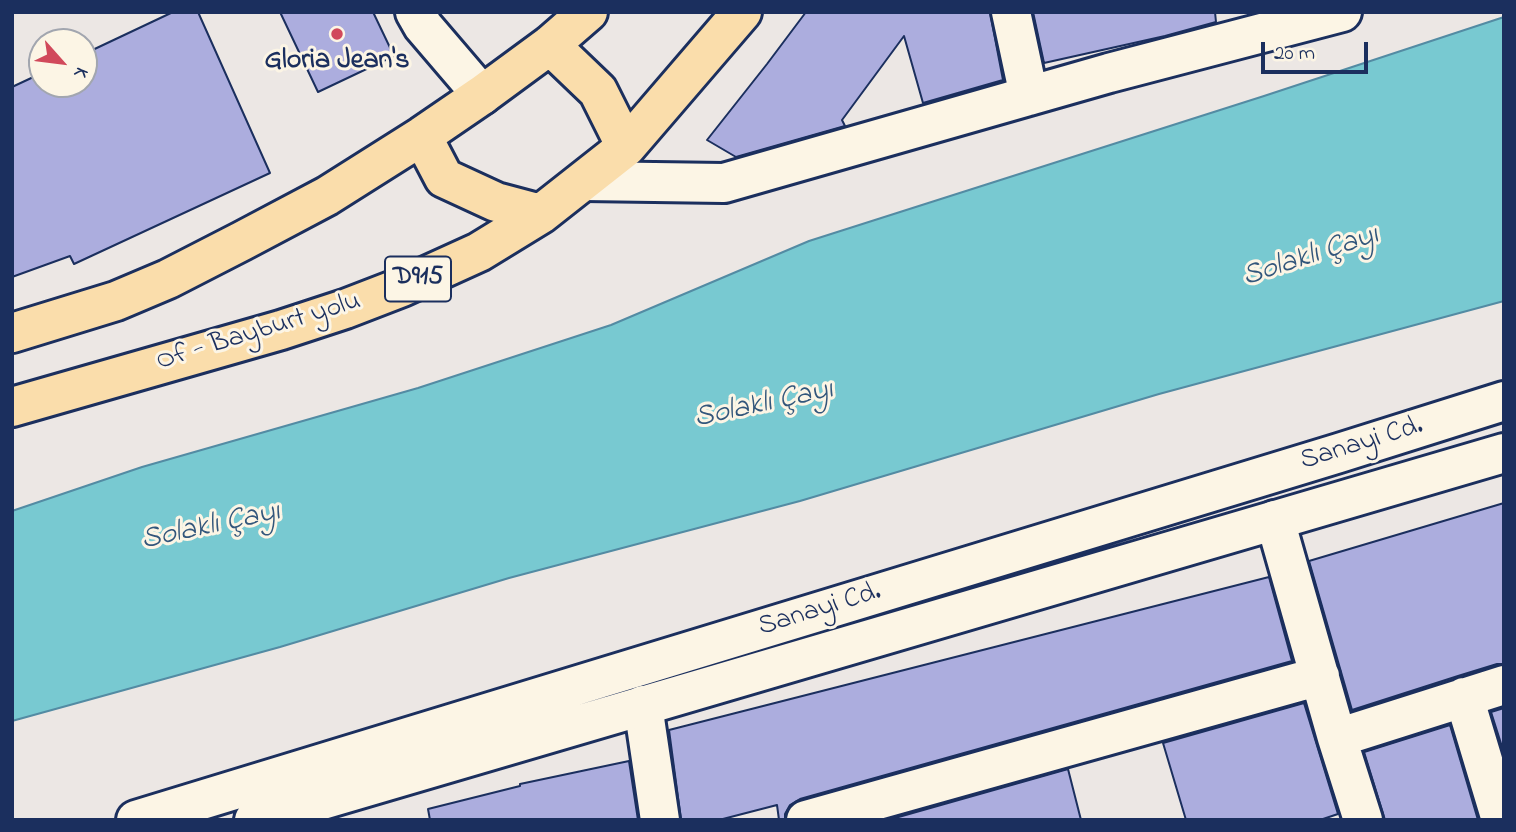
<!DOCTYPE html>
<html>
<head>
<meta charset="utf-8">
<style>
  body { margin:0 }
  #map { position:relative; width:1516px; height:832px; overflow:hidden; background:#ece7e4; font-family:"Indie Flower",sans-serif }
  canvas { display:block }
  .frame { position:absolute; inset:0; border:14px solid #1b2f5e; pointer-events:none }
  .north { position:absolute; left:28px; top:28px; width:70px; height:70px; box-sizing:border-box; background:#fcf5e5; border:2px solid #a2a6af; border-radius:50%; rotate:118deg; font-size:19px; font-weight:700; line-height:28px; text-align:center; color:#1b2f5e }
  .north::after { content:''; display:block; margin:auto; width:24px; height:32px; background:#d1495b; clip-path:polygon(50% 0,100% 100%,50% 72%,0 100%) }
  .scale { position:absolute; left:1261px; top:42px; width:107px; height:32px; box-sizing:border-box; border:4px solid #1b2f5e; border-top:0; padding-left:9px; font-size:21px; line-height:24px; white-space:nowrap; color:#1b2f5e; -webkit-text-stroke:5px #fcf5e5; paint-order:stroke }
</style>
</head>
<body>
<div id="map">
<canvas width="1516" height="832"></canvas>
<div class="frame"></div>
<div class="north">K</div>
<div class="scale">20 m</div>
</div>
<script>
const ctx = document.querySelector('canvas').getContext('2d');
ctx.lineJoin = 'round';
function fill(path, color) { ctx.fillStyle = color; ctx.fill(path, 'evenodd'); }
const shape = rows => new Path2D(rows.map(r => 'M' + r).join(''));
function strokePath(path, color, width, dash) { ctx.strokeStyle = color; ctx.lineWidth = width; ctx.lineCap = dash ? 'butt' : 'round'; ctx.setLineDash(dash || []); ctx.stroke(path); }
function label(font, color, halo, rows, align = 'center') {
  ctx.font = font + ' "Indie Flower",sans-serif'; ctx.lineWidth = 6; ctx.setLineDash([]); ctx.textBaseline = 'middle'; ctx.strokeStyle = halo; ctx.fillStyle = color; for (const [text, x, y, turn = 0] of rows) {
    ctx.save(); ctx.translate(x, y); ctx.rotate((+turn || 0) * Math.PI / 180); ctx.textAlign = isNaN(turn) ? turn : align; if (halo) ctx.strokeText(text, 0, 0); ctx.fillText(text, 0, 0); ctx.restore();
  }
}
const water = shape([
  [1504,17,1504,301,1159,394,800,501,509,578,280,647,12,721,12,511,142,467,418,388,611,325,809,241,1264,96,1504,17]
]);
fill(water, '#78c9d1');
strokePath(water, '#538ba3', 2);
const building = shape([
  [173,12,198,12,270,173,74,264,70,256,12,277,12,87,42,73,42,84,84,84,84,54,173,12],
  [280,12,373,12,394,56,318,92,280,12],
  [806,12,990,12,1003,80,923,103,904,36,842,120,845,126,736,157,707,140,767,64,806,12],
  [1033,12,1215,12,1216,22,1165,36,1044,63,1033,12],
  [1504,503,1504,664,1497,664,1458,676,1352,710,1309,561,1504,503],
  [1269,577,1292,661,800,799,790,805,785,814,785,820,779,820,777,805,719,820,681,820,669,730,1269,577],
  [1304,703,1338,814,1320,820,1186,820,1163,743,1304,703],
  [1504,708,1504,753,1491,712,1504,708],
  [1450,725,1478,820,1385,820,1364,752,1450,725],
  [629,761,638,820,430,820,428,809,520,786,520,784,629,761],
  [1068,769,1081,820,888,820,1068,769]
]);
fill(building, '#acadde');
strokePath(building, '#1b2f5e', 2);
const street = shape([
  [415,12,423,26,482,95],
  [1011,12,1029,96],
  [584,181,724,183,1109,73,1342,12],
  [1275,520,1337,738,1363,820],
  [1464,697,1501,820],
  [643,705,660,820],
  [1337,738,1504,685],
  [806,820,1320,676]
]);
const secondary = shape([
  [136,820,1339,453,1504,401],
  [254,820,1504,453]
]);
const highway = shape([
  [550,45,598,91,626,147],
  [422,136,444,178,496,202,541,214],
  [12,333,116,301,168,279,242,241,327,196,422,136,482,95,550,45,588,12],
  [12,407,281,330,345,309,402,287,479,252,541,214,626,147,742,12]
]);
strokePath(street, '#1b2f5e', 44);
strokePath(secondary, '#1b2f5e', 44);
strokePath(highway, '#1b2f5e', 44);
strokePath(street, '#fcf5e5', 38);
strokePath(secondary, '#fcf5e5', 38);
strokePath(highway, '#faddab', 38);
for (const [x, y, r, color] of [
  [337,34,7,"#d1495b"]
]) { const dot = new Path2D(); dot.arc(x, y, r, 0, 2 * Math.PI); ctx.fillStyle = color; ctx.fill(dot); strokePath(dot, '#fcf5e5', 2.5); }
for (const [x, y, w] of [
  [418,279,66]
]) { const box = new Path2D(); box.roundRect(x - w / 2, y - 22.5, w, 45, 5); ctx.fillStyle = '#fcf5e5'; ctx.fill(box); strokePath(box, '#1b2f5e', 2); }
label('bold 26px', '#1b2f5e', null, [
  ["D915",418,279]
]);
label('bold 28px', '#1b2f5e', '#fcf5e5', [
  ["Gloria Jean's",337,62]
]);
label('28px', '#1b2f5e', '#fcf5e5', [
  ["Of - Bayburt yolu",259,333,-17],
  ["Sanayi Cd.",1362,445,-17],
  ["Sanayi Cd.",820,611,-17]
]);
label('italic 30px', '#32567b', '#fcf5e5', [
  ["Solaklı Çayı",1311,258,-18],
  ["Solaklı Çayı",764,406,-12],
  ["Solaklı Çayı",211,528,-12]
]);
</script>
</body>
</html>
